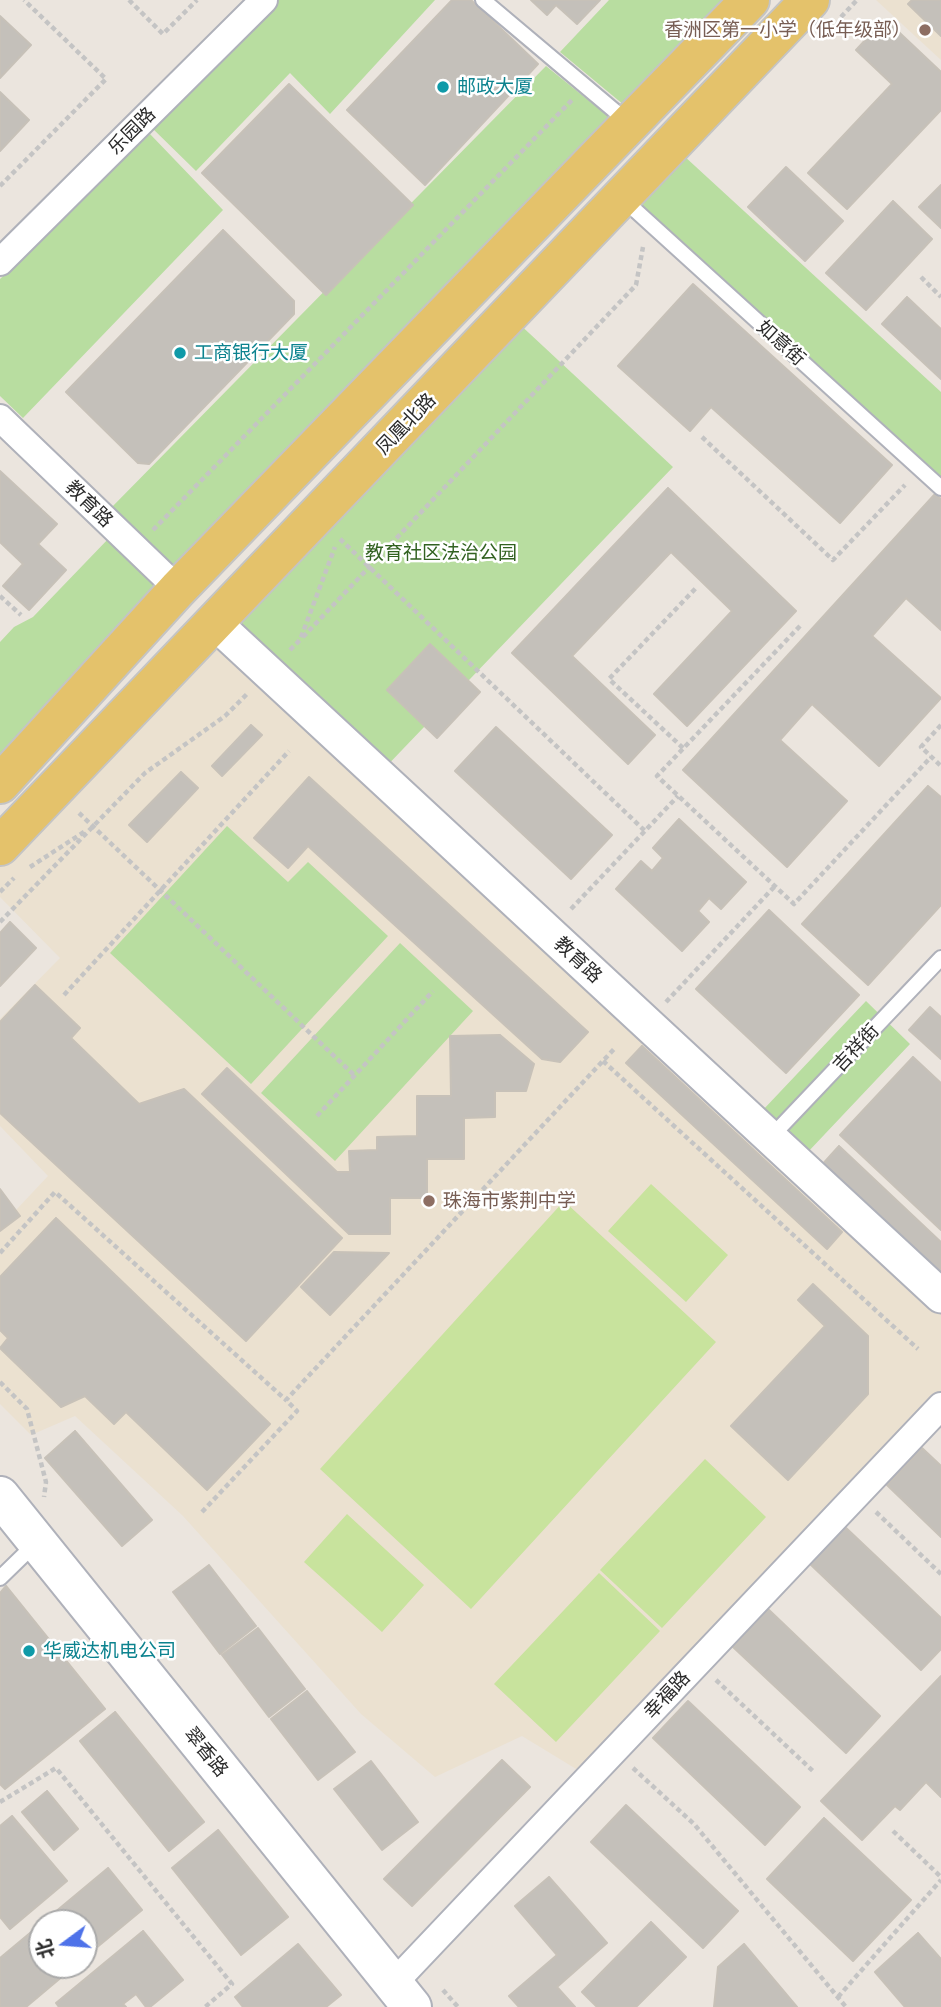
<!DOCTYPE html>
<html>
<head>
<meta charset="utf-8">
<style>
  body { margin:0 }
  #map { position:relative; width:941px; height:2007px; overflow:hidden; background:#ebe5de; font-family:"Golos Text","Noto Sans SC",sans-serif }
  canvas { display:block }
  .north { position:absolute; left:28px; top:1909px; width:70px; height:70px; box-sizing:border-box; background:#fff; border:2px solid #aaa; border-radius:50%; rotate:254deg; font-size:19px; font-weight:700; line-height:28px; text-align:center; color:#2b2b2b }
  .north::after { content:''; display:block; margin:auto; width:24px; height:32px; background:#4e72e9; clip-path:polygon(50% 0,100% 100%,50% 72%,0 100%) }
</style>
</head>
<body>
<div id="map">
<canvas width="941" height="2007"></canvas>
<div class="north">北</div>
</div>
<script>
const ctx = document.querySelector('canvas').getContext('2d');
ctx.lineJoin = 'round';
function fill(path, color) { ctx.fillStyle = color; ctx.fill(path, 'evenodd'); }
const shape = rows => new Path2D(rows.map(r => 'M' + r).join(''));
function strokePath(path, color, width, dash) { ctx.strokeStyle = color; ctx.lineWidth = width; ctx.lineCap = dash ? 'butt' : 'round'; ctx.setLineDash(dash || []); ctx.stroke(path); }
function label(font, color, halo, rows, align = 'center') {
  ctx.font = font + ' "Golos Text","Noto Sans SC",sans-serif'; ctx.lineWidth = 5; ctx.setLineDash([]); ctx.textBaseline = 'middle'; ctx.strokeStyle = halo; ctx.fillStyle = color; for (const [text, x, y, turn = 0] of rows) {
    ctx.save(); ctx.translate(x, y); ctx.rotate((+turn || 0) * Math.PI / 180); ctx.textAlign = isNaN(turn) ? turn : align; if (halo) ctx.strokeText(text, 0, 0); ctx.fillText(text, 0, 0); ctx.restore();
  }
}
fill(shape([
  [876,0,941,0,941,60],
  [217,631,941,1301,941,1402,586,1775,522,1736,435,1777,361,1714,183,1516,75,1416,31,1435,0,1404,0,1227,48,1176,0,1126,0,1019,60,958,0,897,0,853]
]), '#ebe1d0');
fill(shape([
  [276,0,435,0,330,114,290,73,196,171,150,126],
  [609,0,737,0,630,110,560,52],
  [546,66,619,125,178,577,109,510],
  [150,134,223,210,23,418,0,396,0,279],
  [683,155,941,392,941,477,638,203],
  [515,320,673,467,380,773,220,625],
  [110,537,164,590,0,762,0,642,14,627,33,617],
  [227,826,288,882,308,862,388,936,251,1084,110,953],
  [400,943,473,1011,335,1161,261,1093],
  [866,1001,910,1044,807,1153,762,1111]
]), '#b8dda0');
fill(shape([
  [651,1184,728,1255,686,1302,608,1231],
  [564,1201,716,1342,471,1609,320,1469],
  [705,1459,766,1517,662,1628,600,1570],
  [347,1514,424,1585,382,1632,304,1562],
  [599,1573,660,1631,556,1742,494,1684]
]), '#c8e39d');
const building = shape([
  [452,0,471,0,538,64,425,185,347,110,452,0],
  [531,0,600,0,577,24,556,5,547,15,531,0],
  [912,0,941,0,941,36,908,4,912,0],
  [0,16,31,45,0,78,0,16],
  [885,19,941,72,941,110,847,209,808,173,892,84,856,50,885,19],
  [289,84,413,205,326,295,202,173,289,84],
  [0,92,29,120,0,151,0,92],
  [786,167,843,221,805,261,748,207,786,167],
  [941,185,941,228,919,207,941,185],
  [893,201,932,239,866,310,826,273,893,201],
  [223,230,294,301,294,314,149,464,138,463,66,392,223,230],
  [693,284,892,465,840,523,711,407,690,431,618,366,693,284],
  [907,297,941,329,941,379,882,324,907,297],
  [0,471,57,524,38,544,66,570,29,610,3,586,23,564,0,542,0,471],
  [668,488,796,611,687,726,654,694,732,611,671,552,572,656,655,735,628,764,512,653,668,488],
  [935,494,941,499,941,630,906,598,872,636,941,698,879,766,812,704,780,740,847,801,787,867,683,770,935,494],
  [430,644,480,692,437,738,387,690,430,644],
  [251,725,262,735,222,776,212,766,251,725],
  [496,727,612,835,571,879,455,771,496,727],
  [181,772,198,788,147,842,129,825,181,772],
  [309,777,588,1032,560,1062,542,1059,308,846,288,868,254,838,309,777],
  [928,786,941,797,941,905,868,985,802,924,928,786],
  [679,819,746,882,721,909,709,898,698,911,709,922,682,951,616,889,641,861,652,871,663,858,653,848,679,819],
  [769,910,859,995,786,1073,696,989,769,910],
  [10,922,36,948,0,986,0,933,10,922],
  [35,985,80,1028,71,1038,139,1104,184,1089,342,1238,246,1341,0,1113,0,1022,35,985],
  [930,1007,941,1017,941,1059,909,1030,930,1007],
  [500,1035,534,1064,526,1091,495,1091,495,1117,464,1118,464,1159,427,1159,427,1198,390,1198,390,1234,349,1234,202,1094,227,1068,337,1172,350,1172,349,1151,377,1150,377,1137,417,1136,417,1096,451,1096,450,1036,500,1035],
  [642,1046,842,1232,827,1249,626,1063,642,1046],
  [913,1057,941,1083,941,1230,840,1135,913,1057],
  [839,1146,941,1242,941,1281,820,1167,839,1146],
  [0,1189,20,1216,0,1231,0,1189],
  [56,1218,270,1424,207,1490,126,1412,114,1424,85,1396,61,1407,0,1348,8,1338,0,1330,0,1277,56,1218],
  [334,1252,389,1253,330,1315,301,1287,334,1252],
  [813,1284,868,1336,868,1394,788,1480,731,1426,825,1326,798,1300,813,1284],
  [75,1431,152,1520,122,1546,45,1458,75,1431],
  [922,1448,941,1466,941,1537,887,1485,922,1448],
  [844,1526,941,1618,941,1649,921,1670,809,1563,844,1526],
  [209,1565,256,1626,220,1654,173,1592,209,1565],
  [6,1586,105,1709,5,1789,0,1784,0,1593,6,1586],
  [768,1609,880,1716,846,1753,733,1647,768,1609],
  [258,1628,305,1689,269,1717,222,1655,258,1628],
  [941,1676,941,1797,926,1782,900,1810,895,1806,862,1840,821,1801,941,1676],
  [307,1691,355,1752,318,1780,271,1719,307,1691],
  [688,1701,800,1807,765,1845,653,1738,688,1701],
  [115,1712,204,1822,169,1851,80,1741,115,1712],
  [502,1760,530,1787,412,1906,384,1879,502,1760],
  [371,1761,418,1822,382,1850,334,1789,371,1761],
  [47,1791,78,1829,54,1850,22,1812,47,1791],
  [626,1805,738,1911,703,1948,591,1842,626,1805],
  [12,1816,67,1881,10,1929,0,1917,0,1826,12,1816],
  [824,1818,911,1900,853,1961,767,1879,824,1818],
  [218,1830,288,1917,241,1955,172,1868,218,1830],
  [108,1868,142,1910,84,1958,84,1923,42,1923,108,1868],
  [549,1877,607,1943,557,1987,575,2007,519,2007,509,1996,557,1955,515,1906,549,1877],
  [651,1922,686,1957,636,2007,597,2007,582,1992,651,1922],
  [42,1923,42,1965,76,1965,26,2007,0,2007,0,1958,42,1923],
  [143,1931,183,1980,150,2007,146,2007,136,1994,123,2004,126,2007,59,2007,56,2003,143,1931],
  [918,1933,941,1959,941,2007,905,2007,875,1972,918,1933],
  [298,1944,341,1995,326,2007,243,2007,235,1997,298,1944],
  [744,1944,797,2007,714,2007,718,1967,744,1944]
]);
fill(building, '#c4c0ba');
strokePath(building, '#c7c1b8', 2);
const service = shape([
  [483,0,629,123],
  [623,199,941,488],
  [770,1138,941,958],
  [0,1578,36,1543]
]);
const minor = shape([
  [0,262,264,0],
  [0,418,178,589],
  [393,1984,941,1406]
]);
const tertiary = shape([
  [215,623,941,1296]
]);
const secondary = shape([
  [0,1496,412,2007]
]);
const primary = shape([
  [0,784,178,589,750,0],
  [0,846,810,0]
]);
strokePath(service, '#afb1ba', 18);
strokePath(minor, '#afb1ba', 30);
strokePath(tertiary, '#afb1ba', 37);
strokePath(secondary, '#afb1ba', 42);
strokePath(primary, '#c4c4c4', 42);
strokePath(shape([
  [129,0,163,34,197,0],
  [841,17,857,0],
  [0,186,106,79,24,0],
  [921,277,941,297],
  [702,437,833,560,905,485],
  [153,530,572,100],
  [340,539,645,831],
  [0,596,21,615],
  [800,626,657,776,794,904,931,757],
  [303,637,636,285,643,247],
  [290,650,300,640,335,547],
  [941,725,921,747,941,766],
  [683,748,609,679,696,588],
  [79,813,354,1075],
  [30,867,84,832],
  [0,892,14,878],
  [571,909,678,796],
  [0,922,145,773,225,716,247,694],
  [64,995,289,751],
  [666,1002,775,886],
  [603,1061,918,1349],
  [317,1116,433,991],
  [0,1253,55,1192,286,1400],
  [0,1382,27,1409,46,1482,44,1497],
  [202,1512,297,1411,286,1400,615,1048],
  [876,1512,941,1574],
  [716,1680,815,1773],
  [633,1768,694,1824,846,2007],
  [0,1802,56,1768,232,1984,205,2007],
  [893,1831,941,1877],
  [443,1990,458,2007],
  [838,1997,941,1880]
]), '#c4c4c4', 4.5, [5, 3.5]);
strokePath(service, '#fff', 14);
strokePath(minor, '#fff', 26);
strokePath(tertiary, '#fff', 33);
strokePath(secondary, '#fff', 38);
strokePath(primary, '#e4c26b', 38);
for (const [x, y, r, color] of [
  [925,30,7,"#8d6e63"],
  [443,87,7,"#0f9aa8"],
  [180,353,7,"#0f9aa8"],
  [429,1201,7,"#8d6e63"],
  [29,1651,7,"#0f9aa8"]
]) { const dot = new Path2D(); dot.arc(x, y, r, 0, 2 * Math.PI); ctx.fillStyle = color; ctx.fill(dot); strokePath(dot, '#fff', 2.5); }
label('19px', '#785e54', '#fff', [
  ["香洲区第一小学（低年级部）",911,30],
  ["珠海市紫荆中学",443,1201,"left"]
], 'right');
label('19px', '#0d838f', '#fff', [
  ["邮政大厦",457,87],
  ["工商银行大厦",194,353],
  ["华威达机电公司",43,1651]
], 'left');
label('19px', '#2b2b2b', '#fff', [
  ["乐园路",132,131,-45],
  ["如意街",781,343,42],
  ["凤凰北路",406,424,-46],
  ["教育路",89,504,44],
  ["教育路",578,960,43],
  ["吉祥街",856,1048,-47],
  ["幸福路",667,1695,-47],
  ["翠香路",206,1752,51]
]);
label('19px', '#326221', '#fff', [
  ["教育社区法治公园",441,553]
]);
</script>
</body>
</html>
